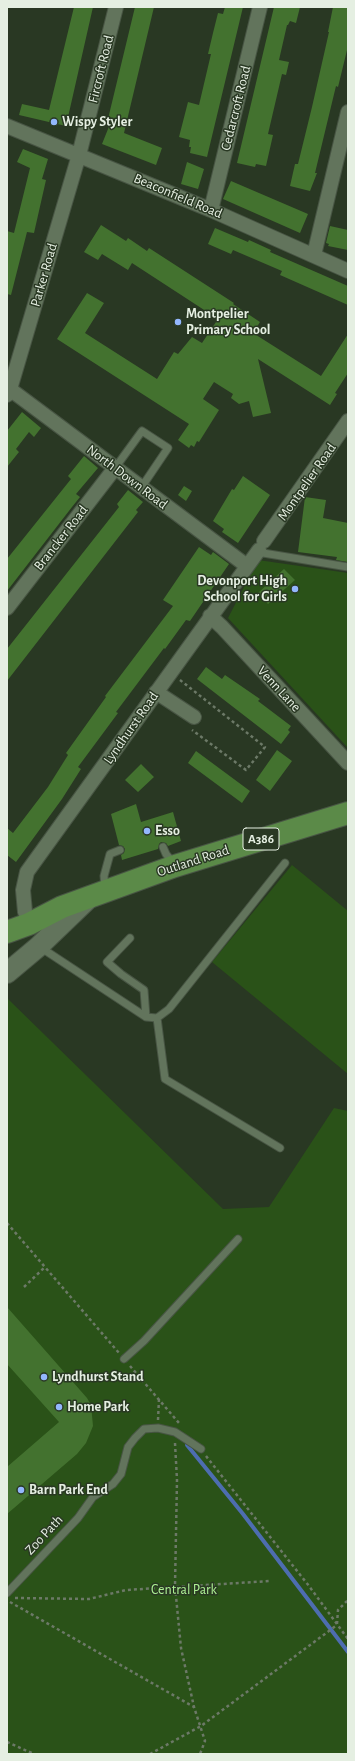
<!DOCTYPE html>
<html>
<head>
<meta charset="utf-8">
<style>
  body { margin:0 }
  #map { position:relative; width:355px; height:1761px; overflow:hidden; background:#293823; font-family:"Alegreya Sans",sans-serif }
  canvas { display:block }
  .frame { position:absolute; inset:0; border:8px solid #e5efe2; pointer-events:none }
</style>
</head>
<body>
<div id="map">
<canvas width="355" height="1761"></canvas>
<div class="frame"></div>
</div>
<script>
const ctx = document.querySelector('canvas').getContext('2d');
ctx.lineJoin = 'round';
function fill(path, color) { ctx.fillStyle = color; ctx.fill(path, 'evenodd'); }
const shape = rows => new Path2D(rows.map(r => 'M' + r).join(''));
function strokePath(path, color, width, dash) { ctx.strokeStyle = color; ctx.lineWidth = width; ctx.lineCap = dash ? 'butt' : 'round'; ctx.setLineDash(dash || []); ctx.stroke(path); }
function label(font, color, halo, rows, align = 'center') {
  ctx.font = font + ' "Alegreya Sans",sans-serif'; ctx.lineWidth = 3; ctx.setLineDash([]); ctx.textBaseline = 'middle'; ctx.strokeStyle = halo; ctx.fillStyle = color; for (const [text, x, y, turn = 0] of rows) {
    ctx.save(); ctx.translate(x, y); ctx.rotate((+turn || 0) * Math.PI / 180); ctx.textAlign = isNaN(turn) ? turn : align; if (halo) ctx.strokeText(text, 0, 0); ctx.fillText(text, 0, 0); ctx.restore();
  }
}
fill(shape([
  [258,560,348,573,348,748,228,618],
  [292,865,348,911,348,1074,212,962],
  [7,998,223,1209,269,1207,334,1108,348,1111,348,1754,7,1754]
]), '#2a5218');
strokePath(shape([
  [187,1445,243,1514,348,1652]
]), '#4d6db0', 4);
fill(shape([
  [74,7,93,7,66,126,19,115,22,104,49,110],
  [135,7,154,7,124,133,162,148,156,165,102,144,110,124,107,123],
  [225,7,243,7,207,157,190,153,191,147,189,147,190,140,179,137,188,102,199,105,211,54,208,54,213,33,218,13,223,14],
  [274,7,300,7,296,23,290,21,288,25,287,25,279,60,289,62,286,75,282,74,268,134,273,135,266,166,256,164,255,167,237,163],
  [333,7,348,7,348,46,339,83,338,87,336,86,315,173,317,173,310,191,290,186,295,164,298,164,312,107,329,32,328,32],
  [23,149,48,159,42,179,46,180,34,233,27,232,11,295,7,294,7,231,14,233,30,168,17,162],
  [187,162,204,169,198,189,181,184],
  [231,181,308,214,300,233,223,199],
  [101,225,126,241,128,238,147,251,149,248,234,303,233,304,260,322,253,333,321,376,348,334,348,373,335,393,337,394,330,405,258,359,271,413,253,417,249,401,239,404,231,398,233,394,214,382,203,399,219,410,199,442,197,441,194,447,191,445,189,448,178,440,189,424,57,339,87,293,104,303,85,333,157,379,174,352,178,354,192,337,202,343,218,319,132,263,128,270,102,254,98,260,84,252],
  [330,226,348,230,348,250,328,246,329,244,326,243],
  [215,228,248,242,249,240,271,250,270,252,348,286,348,305,280,275,282,271,233,250,231,254,208,244],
  [22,412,41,428,34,437,29,432,16,449,19,452,7,467,7,431],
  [84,456,98,468,76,494,80,497,72,507,7,591,7,559,71,479,68,476],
  [243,476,270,495,238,543,222,532,224,529,213,521,232,489,234,490],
  [184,486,192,491,186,501,178,495],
  [128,490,143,502,136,510,138,512,7,681,7,649,119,507,117,504],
  [305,497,326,500,323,518,348,523,348,562,336,560,337,557,298,552],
  [199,547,211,555,213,552,229,564,190,621,186,620,165,649,164,648,116,712,118,713,78,767,81,769,62,799,16,862,7,855,7,828,13,833,48,787,68,755,66,753,106,697,105,696,173,606,163,600],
  [284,569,295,580,268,604,258,593],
  [206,667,222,679,225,675,260,699,258,701,291,726,288,730,290,732,281,744,197,679],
  [277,750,292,761,270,791,256,780],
  [196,751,250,791,242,803,188,763],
  [141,764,154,777,138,792,125,780],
  [136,804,141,822,173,812,181,841,168,846,166,843,161,842,159,844,158,849,122,860,121,855,124,853,125,849,123,846,119,845,111,814],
  [7,1307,87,1398,91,1405,93,1426,86,1443,77,1454,7,1514,7,1467,59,1422,7,1364]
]), '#43722f');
const lane = shape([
  [115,468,142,431,168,448,141,488],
  [257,552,348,567],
  [163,847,166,854,174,864],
  [105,888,104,876,110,854,120,850],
  [130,938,107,962,121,974,144,990,146,1017],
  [40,947,146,1017,157,1018,169,1009,285,863],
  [157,1018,165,1079,280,1148],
  [124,1359,144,1341,238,1239],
  [7,1593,78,1518,93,1497,113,1484,121,1474,128,1447,135,1438,144,1429,158,1428,175,1432,201,1449]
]);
const street = shape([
  [7,126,211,210,348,271],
  [211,210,260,7],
  [314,255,348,112],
  [7,387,247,566],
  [7,395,10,389,79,155,116,7],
  [264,541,348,421],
  [7,608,115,468],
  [210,616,222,627,348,763],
  [156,692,194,717],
  [25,912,23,890,27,872,259,550]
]);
const secondary = shape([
  [7,973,38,947,89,898]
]);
const primary = shape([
  [7,932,29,924,62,907,175,866,348,813]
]);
strokePath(lane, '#485544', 9);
strokePath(street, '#485544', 16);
strokePath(secondary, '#485544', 22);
strokePath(primary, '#485544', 24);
strokePath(shape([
  [180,680,265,747,246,770,192,730],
  [7,1223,119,1353],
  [24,1287,45,1267],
  [130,1366,179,1423],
  [158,1420,159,1399],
  [175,1443,177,1480,175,1586,181,1648,194,1707],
  [206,1456,309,1586,348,1639],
  [15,1598,89,1599,126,1590,270,1581],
  [10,1602,194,1707,205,1741,200,1754],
  [337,1624,338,1610,348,1600],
  [7,1742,34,1754],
  [150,1754,201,1726,337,1625]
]), '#6c7967', 2.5, [3, 3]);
strokePath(lane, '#62745c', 7);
strokePath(street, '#62745c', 14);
strokePath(secondary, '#62745c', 20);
strokePath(primary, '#5b8a48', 22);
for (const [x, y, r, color] of [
  [54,122,4,"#93b7fd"],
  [178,322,4,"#93b7fd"],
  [295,589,4,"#93b7fd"],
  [147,831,4,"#93b7fd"],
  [44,1377,4,"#93b7fd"],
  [59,1407,4,"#93b7fd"],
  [21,1490,4,"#93b7fd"]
]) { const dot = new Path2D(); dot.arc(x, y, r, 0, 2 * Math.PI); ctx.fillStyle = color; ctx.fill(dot); strokePath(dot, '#293823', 1.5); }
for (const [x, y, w] of [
  [261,839,36]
]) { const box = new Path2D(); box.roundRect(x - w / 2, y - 11, w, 22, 3); ctx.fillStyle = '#293823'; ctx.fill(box); strokePath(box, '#e5efe2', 1); }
label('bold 13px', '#e5efe2', null, [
  ["A386",261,839]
]);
label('14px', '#e5efe2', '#293823', [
  ["Fircroft Road",101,69,-76],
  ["Cedarcroft Road",236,108,-76],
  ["Beaconfield Road",178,196,23],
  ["Parker Road",44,275,-74],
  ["North Down Road",127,477,37],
  ["Montpelier Road",307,482,-55],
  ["Brancker Road",61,538,-52],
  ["Venn Lane",279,689,47],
  ["Lyndhurst Road",131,728,-55],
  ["Outland Road",193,861,-18],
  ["Zoo Path",44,1535,-47]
]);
label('bold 14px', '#e5efe2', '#293823', [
  ["Wispy Styler",62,122],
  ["Montpelier",186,314],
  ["Primary School",186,330],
  ["Devonport High",287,581,"right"],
  ["School for Girls",287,597,"right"],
  ["Esso",155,831],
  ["Lyndhurst Stand",52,1377],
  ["Home Park",67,1407],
  ["Barn Park End",29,1490]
], 'left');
label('14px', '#aef294', '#293823', [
  ["Central Park",184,1590]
]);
</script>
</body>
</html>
